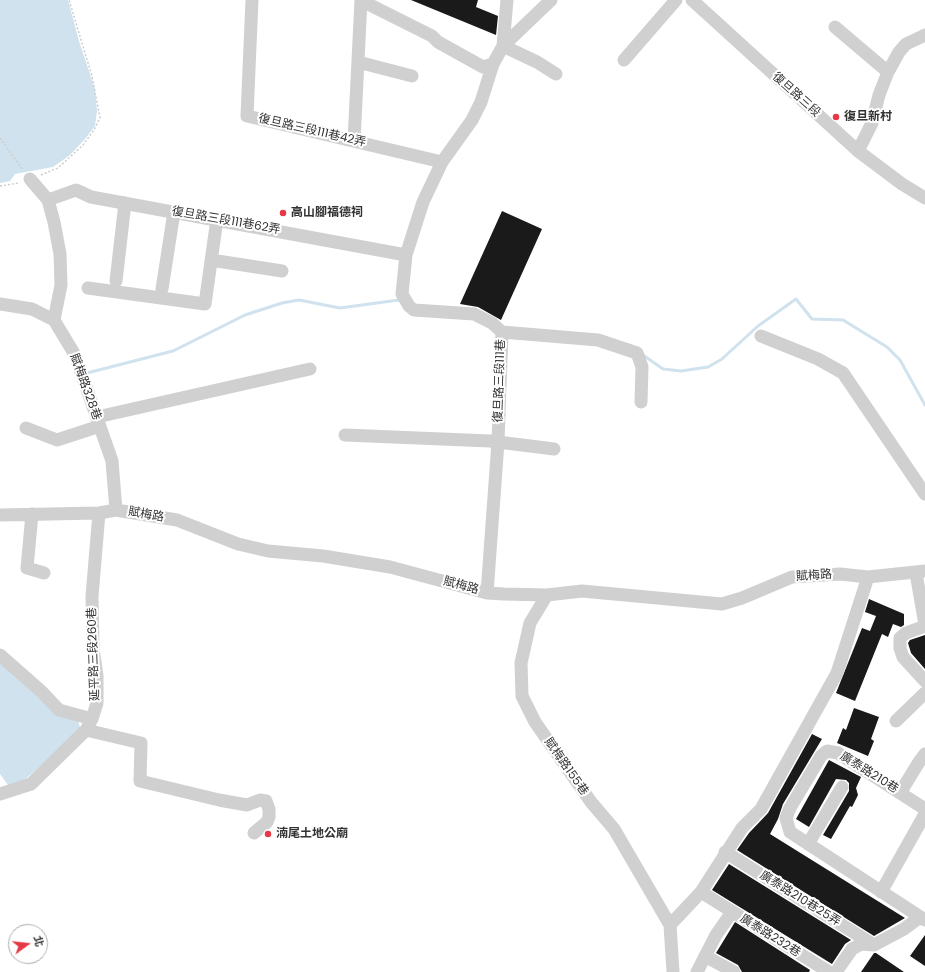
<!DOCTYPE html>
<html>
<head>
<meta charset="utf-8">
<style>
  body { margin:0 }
  #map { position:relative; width:925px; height:972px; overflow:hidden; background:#fff; font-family:Poppins,"Noto Sans TC",sans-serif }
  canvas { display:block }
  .north { position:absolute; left:8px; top:924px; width:40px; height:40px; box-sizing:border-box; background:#fff; border:1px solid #adadad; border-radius:50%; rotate:75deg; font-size:11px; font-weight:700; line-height:16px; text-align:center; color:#333 }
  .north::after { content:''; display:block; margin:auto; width:14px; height:18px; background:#e63946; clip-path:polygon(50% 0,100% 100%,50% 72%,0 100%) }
</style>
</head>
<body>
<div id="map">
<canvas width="925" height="972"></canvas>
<div class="north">北</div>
</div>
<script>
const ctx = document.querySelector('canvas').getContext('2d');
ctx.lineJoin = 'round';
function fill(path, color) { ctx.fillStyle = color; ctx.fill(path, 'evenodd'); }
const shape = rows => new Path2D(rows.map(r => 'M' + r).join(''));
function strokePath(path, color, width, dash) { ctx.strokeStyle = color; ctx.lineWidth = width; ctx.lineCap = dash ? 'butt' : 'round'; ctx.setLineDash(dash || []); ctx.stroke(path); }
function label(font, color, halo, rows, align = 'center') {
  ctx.font = font + ' Poppins,"Noto Sans TC",sans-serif'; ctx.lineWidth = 4; ctx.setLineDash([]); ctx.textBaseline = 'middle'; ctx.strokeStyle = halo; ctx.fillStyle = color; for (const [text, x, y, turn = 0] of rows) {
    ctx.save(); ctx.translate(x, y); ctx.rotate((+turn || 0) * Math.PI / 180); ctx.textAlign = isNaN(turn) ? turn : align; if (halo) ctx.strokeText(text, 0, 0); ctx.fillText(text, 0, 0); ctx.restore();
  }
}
fill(shape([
  [0,0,68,0,79,41,95,89,97,111,95,126,85,139,70,155,53,167,15,174,10,181,0,183],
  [0,658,78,721,81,730,21,783,8,785,0,774]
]), '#cfe2ee');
strokePath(shape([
  [643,355,663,369,681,371,708,367,722,359,758,326,796,299,812,319,843,320,887,347,900,360,925,405],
  [87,373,173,351,245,315,282,303,299,300,340,308,399,300]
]), '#cfe2ee', 3);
fill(shape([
  [411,0,478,0,476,7,498,16,496,35],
  [502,211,542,229,501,320,478,307,460,304],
  [869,599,904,614,904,625,901,627,893,624,888,637,882,634,855,701,836,693,862,628,870,631,876,616,865,612],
  [925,635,925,669,911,653,908,643,910,640],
  [854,708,879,717,871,739,874,741,868,756,837,743,843,728,846,730],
  [812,734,822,739,783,804,778,819,770,834,905,918,874,936,737,850,749,833,768,813],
  [829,760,861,777,856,788,858,795,852,807,850,806,831,839,823,835,849,791,849,783,846,780,836,779,809,827,796,819],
  [729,864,851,940,845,944,832,964,712,890],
  [735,922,810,970,809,972,742,972,738,965,716,953],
  [925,935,925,966,910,956],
  [874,953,876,953,904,972,861,972]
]), '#1a1a1a');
strokePath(shape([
  [0,138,23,170],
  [41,175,58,168,83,145,94,130,100,118,92,76,69,0],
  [0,186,19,183]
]), '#cdcdcd', 1.5, [2, 2]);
strokePath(shape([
  [252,0,247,116,442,162],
  [367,0,370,5,432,36,438,42,483,67,493,64],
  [507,0,503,46,537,62,556,74],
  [692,0,858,151,902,184,925,198],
  [835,27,888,72],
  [624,60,676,0],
  [358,62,412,76],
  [354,141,361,0],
  [858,151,872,123,879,95,888,72,899,52,906,44,925,35],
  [30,179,48,200,54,222,60,254,61,285,54,320,75,355,112,461,116,510],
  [48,200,76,190,91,197,406,255],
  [211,260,282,271],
  [116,281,125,203],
  [88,288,205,304,217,219],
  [162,289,174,212],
  [0,304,32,309,54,320],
  [502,332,598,340,637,353,642,367,641,402],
  [761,336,818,359,843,373,925,494],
  [97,417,310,369],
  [26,428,57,440,100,426],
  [345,435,490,441,554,449],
  [32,514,27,568,44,573],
  [0,515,99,513,116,510,177,520,238,544,268,551,323,556,390,567,487,593,504,594,547,595,582,591,722,604,742,598,792,577,840,574,868,577,925,571],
  [916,573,925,625],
  [487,593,498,442,502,332,492,323,474,314,414,310,409,306,402,294,406,255,423,202,442,162,472,120,481,102,493,64,503,46,551,0],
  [547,595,530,623,521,663,522,696,535,722,591,802,614,829,670,925,673,972],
  [925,626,906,633,900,638,900,648,903,657,925,681],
  [0,655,42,692,59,710,92,719],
  [896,721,925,693],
  [86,730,141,743,140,781,219,800,247,805,260,800,266,801,269,809,269,817,267,822,254,833],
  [900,793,919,762,925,754],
  [0,794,31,784,86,730,92,719,97,703,97,676,93,648,92,596,99,513],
  [925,809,838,753,827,751,821,756,790,808,786,818,790,832,925,920],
  [808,844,842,787],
  [725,852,874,945],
  [701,892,829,972],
  [881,892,925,814],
  [670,925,701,892,742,828,761,809,837,673,868,577],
  [705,956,734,972],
  [697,972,716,935,732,912],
  [836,972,852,949,861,944,874,945,904,929,920,917]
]), '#d0d0d0', 13);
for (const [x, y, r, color] of [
  [836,117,4,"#e63946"],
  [283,213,4,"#e63946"],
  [268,834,4,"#e63946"]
]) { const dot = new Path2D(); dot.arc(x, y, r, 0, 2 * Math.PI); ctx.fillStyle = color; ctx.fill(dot); strokePath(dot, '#fff', 1.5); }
label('12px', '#333', '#fff', [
  ["復旦路三段",796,95,42],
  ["復旦路三段111巷42弄",312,131,13],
  ["復旦路三段111巷62弄",226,221,10],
  ["復旦路三段111巷",500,381,-88],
  ["賦梅路328巷",85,387,70],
  ["賦梅路",146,515,10],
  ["賦梅路",814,576,-4],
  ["賦梅路",461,586,15],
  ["延平路三段260巷",94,654,-92],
  ["賦梅路155巷",566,767,55],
  ["廣泰路210巷",869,773,32],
  ["廣泰路210巷25弄",800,899,32],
  ["廣泰路232巷",770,936,32]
]);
label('bold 12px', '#333', '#fff', [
  ["復旦新村",844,117],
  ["高山腳福德祠",291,213],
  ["湳尾土地公廟",276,834]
], 'left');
</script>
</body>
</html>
